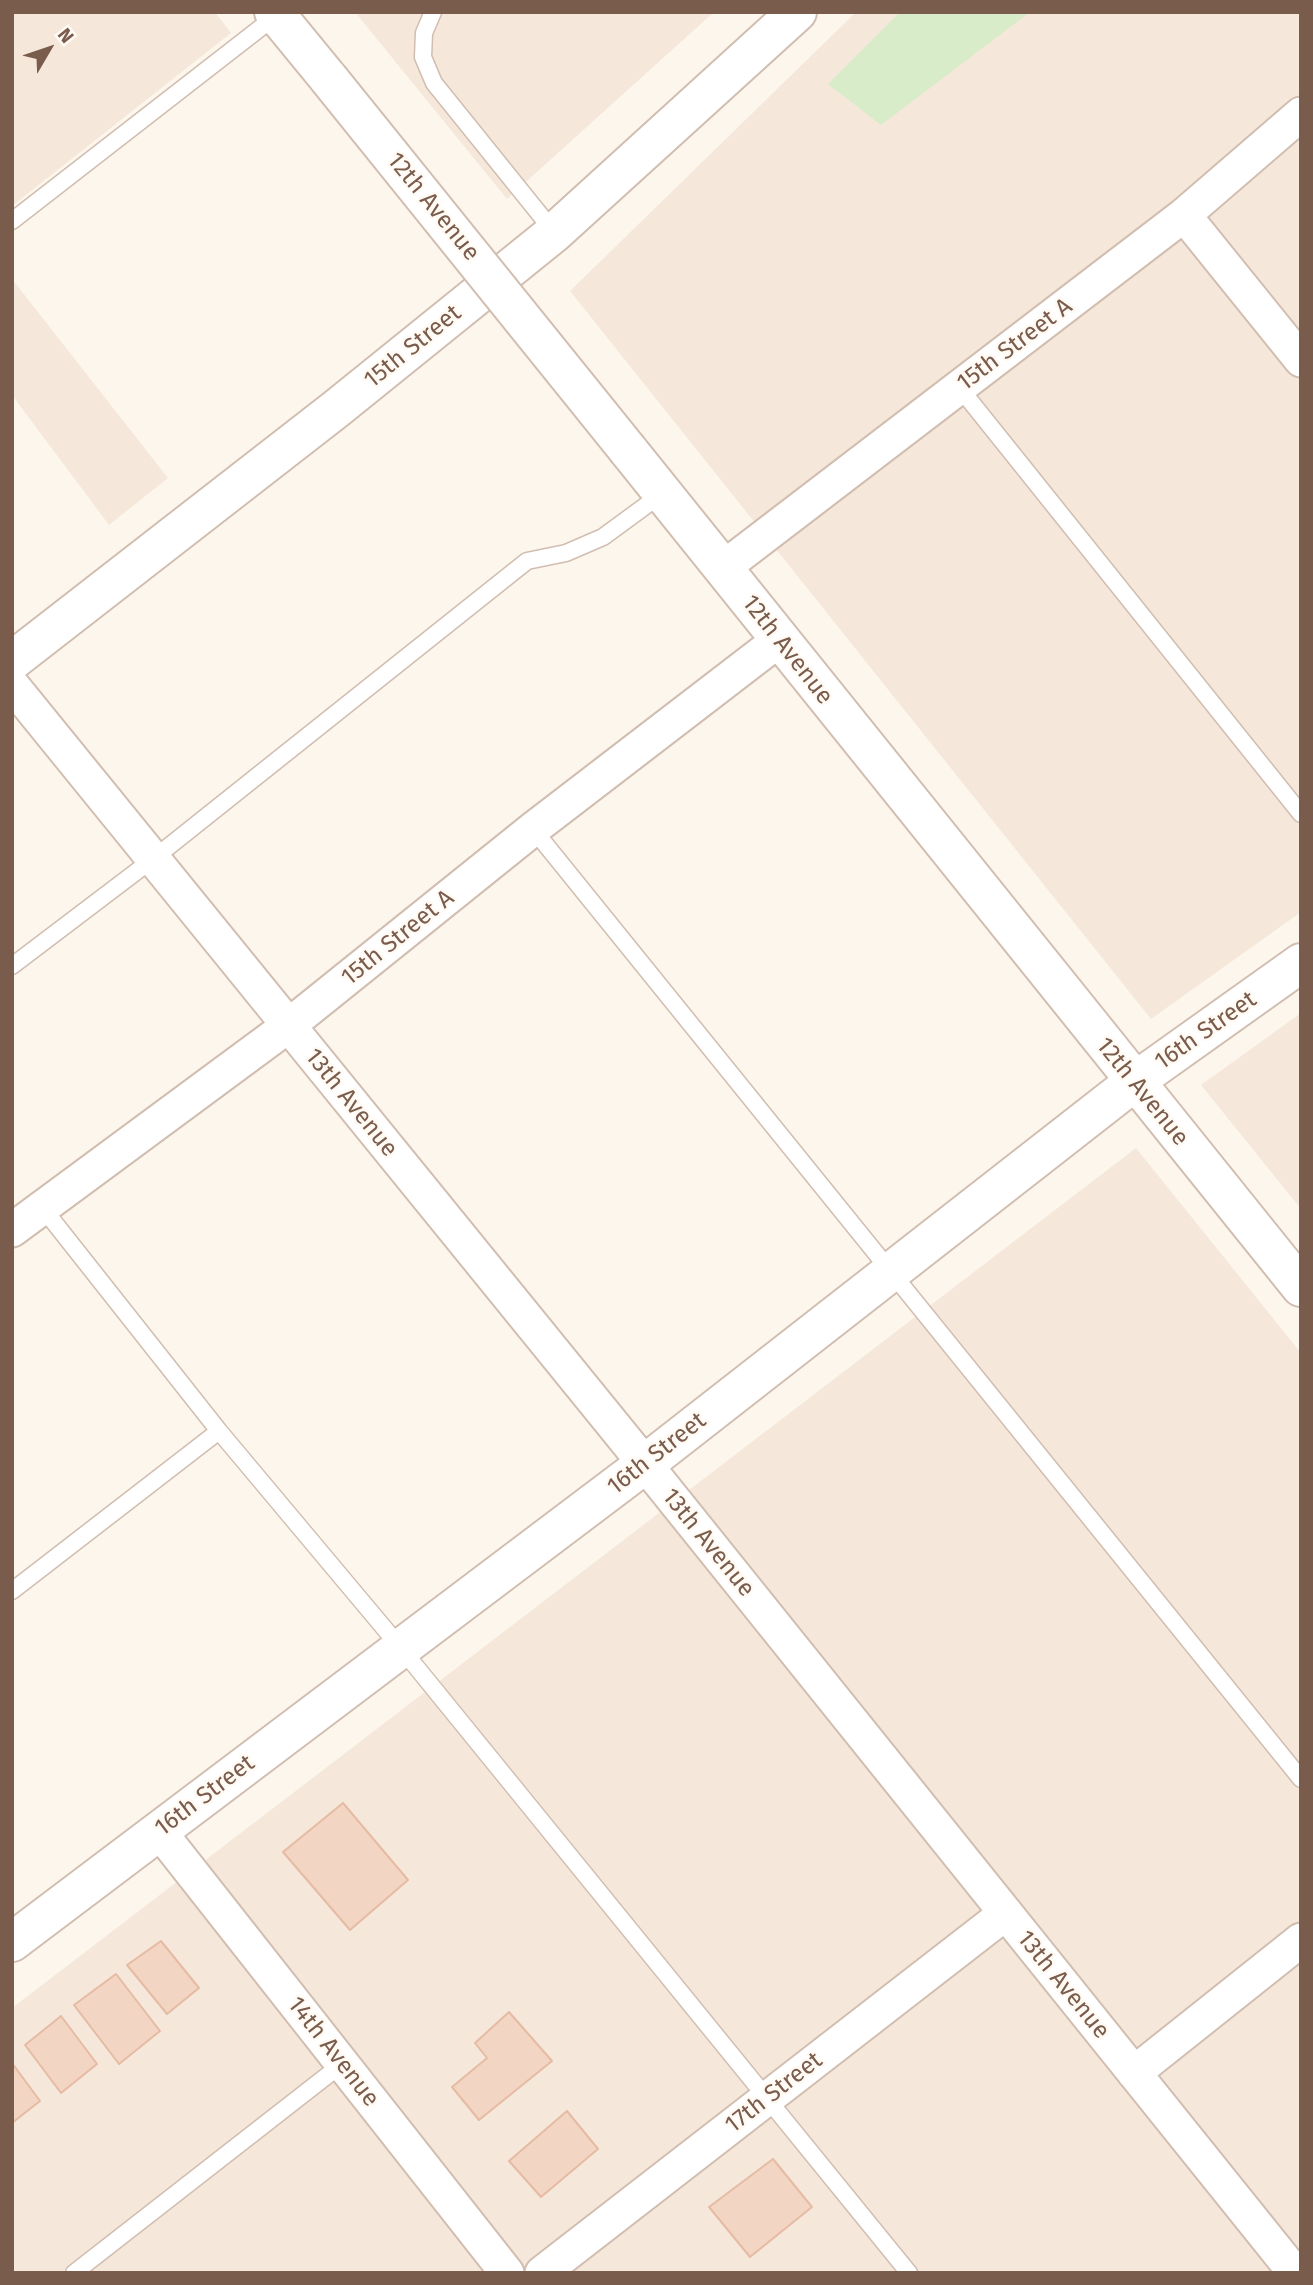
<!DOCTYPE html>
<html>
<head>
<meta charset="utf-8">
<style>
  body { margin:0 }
  #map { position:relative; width:1313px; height:2285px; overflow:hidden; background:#fdf6ec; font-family:"Fira Sans",sans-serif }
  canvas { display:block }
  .frame { position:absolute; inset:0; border:14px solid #7a5c4d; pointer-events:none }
  .north { position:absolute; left:14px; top:14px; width:70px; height:70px; -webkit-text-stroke:5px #fffaf3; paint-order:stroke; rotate:51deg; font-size:19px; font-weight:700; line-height:28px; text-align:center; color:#7a5c4d }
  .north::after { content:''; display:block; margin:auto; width:24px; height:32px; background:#7a5c4d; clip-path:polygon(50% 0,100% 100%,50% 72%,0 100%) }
</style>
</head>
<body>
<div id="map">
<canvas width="1313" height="2285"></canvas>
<div class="frame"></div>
<div class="north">N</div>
</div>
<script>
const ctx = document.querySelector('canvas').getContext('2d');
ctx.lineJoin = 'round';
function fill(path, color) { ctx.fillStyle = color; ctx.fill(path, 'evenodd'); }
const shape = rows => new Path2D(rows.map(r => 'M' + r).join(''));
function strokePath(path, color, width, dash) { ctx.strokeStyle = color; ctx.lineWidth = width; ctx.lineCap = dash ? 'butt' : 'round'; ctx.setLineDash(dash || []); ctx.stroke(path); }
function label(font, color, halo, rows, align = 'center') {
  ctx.font = font + ' "Fira Sans",sans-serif'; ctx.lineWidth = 5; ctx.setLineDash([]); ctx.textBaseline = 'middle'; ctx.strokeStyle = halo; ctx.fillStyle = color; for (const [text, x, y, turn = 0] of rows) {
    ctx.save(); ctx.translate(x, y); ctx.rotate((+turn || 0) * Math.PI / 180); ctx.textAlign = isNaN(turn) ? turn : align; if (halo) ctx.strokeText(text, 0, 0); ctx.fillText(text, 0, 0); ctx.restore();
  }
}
fill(shape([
  [12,12,215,12,231,33,12,206],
  [355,12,714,12,507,199],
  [856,12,1301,12,1301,912,1151,1019,570,291],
  [12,279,168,478,109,525,12,395],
  [1301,1013,1301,1209,1201,1085],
  [1136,1148,1301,1353,1301,2273,12,2273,12,2008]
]), '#f5e8da');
fill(shape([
  [900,12,1030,12,881,125,828,84]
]), '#d8ecc9');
const building = shape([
  [343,1803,408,1880,350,1930,283,1852,343,1803],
  [161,1941,199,1988,167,2014,127,1965,161,1941],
  [116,1974,160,2031,119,2064,74,2005,116,1974],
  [509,2012,552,2061,479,2120,452,2087,487,2058,475,2043,509,2012],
  [61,2016,97,2064,61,2093,25,2045,61,2016],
  [12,2063,40,2101,12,2123,12,2063],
  [567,2111,598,2149,541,2197,509,2161,567,2111],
  [773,2159,812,2207,750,2257,709,2207,773,2159]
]);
fill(building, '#f3d5c3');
strokePath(building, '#e6bba3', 2);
const service = shape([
  [433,12,424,33,423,57,434,83,554,232],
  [12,221,277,15],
  [959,387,1301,814],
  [533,829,1301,1779],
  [12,966,153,859,527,561,566,553,603,537,663,493],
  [42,1207,219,1431,400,1647,909,2273],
  [12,1591,219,1431],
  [74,2273,342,2064]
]);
const minor = shape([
  [1184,215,1301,360],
  [723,568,1184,215,1301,114],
  [12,685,645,1464,1295,2273],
  [12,1230,288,1026,533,829,779,640],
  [159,1831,507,2273],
  [1134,2073,1301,1940],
  [542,2273,1006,1913]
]);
const tertiary = shape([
  [274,12,329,79],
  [628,450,1301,1287],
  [12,661,336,409,554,233,797,12],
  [12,1942,645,1464,1134,1082,1301,963]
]);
strokePath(service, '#d1beb0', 19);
strokePath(minor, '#d1beb0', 37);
strokePath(tertiary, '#d1beb0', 42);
strokePath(service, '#fff', 16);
strokePath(minor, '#fff', 33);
strokePath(tertiary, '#fff', 38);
const tertiaryBridge = shape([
  [329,79,628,450]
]);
strokePath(tertiaryBridge, '#d1beb0', 42, []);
strokePath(tertiaryBridge, '#fff', 38);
label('24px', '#7a5c4d', '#fffaf3', [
  ["12th Avenue",433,207,51],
  ["15th Street A",1015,345,-37],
  ["15th Street",413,347,-39],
  ["12th Avenue",787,650,52],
  ["15th Street A",398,938,-39],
  ["16th Street",1206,1031,-35],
  ["12th Avenue",1142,1092,51],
  ["13th Avenue",351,1103,51],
  ["16th Street",657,1454,-38],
  ["13th Avenue",708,1543,51],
  ["16th Street",205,1796,-37],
  ["13th Avenue",1063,1985,51],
  ["14th Avenue",333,2052,52],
  ["17th Street",774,2093,-38]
]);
</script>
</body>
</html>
